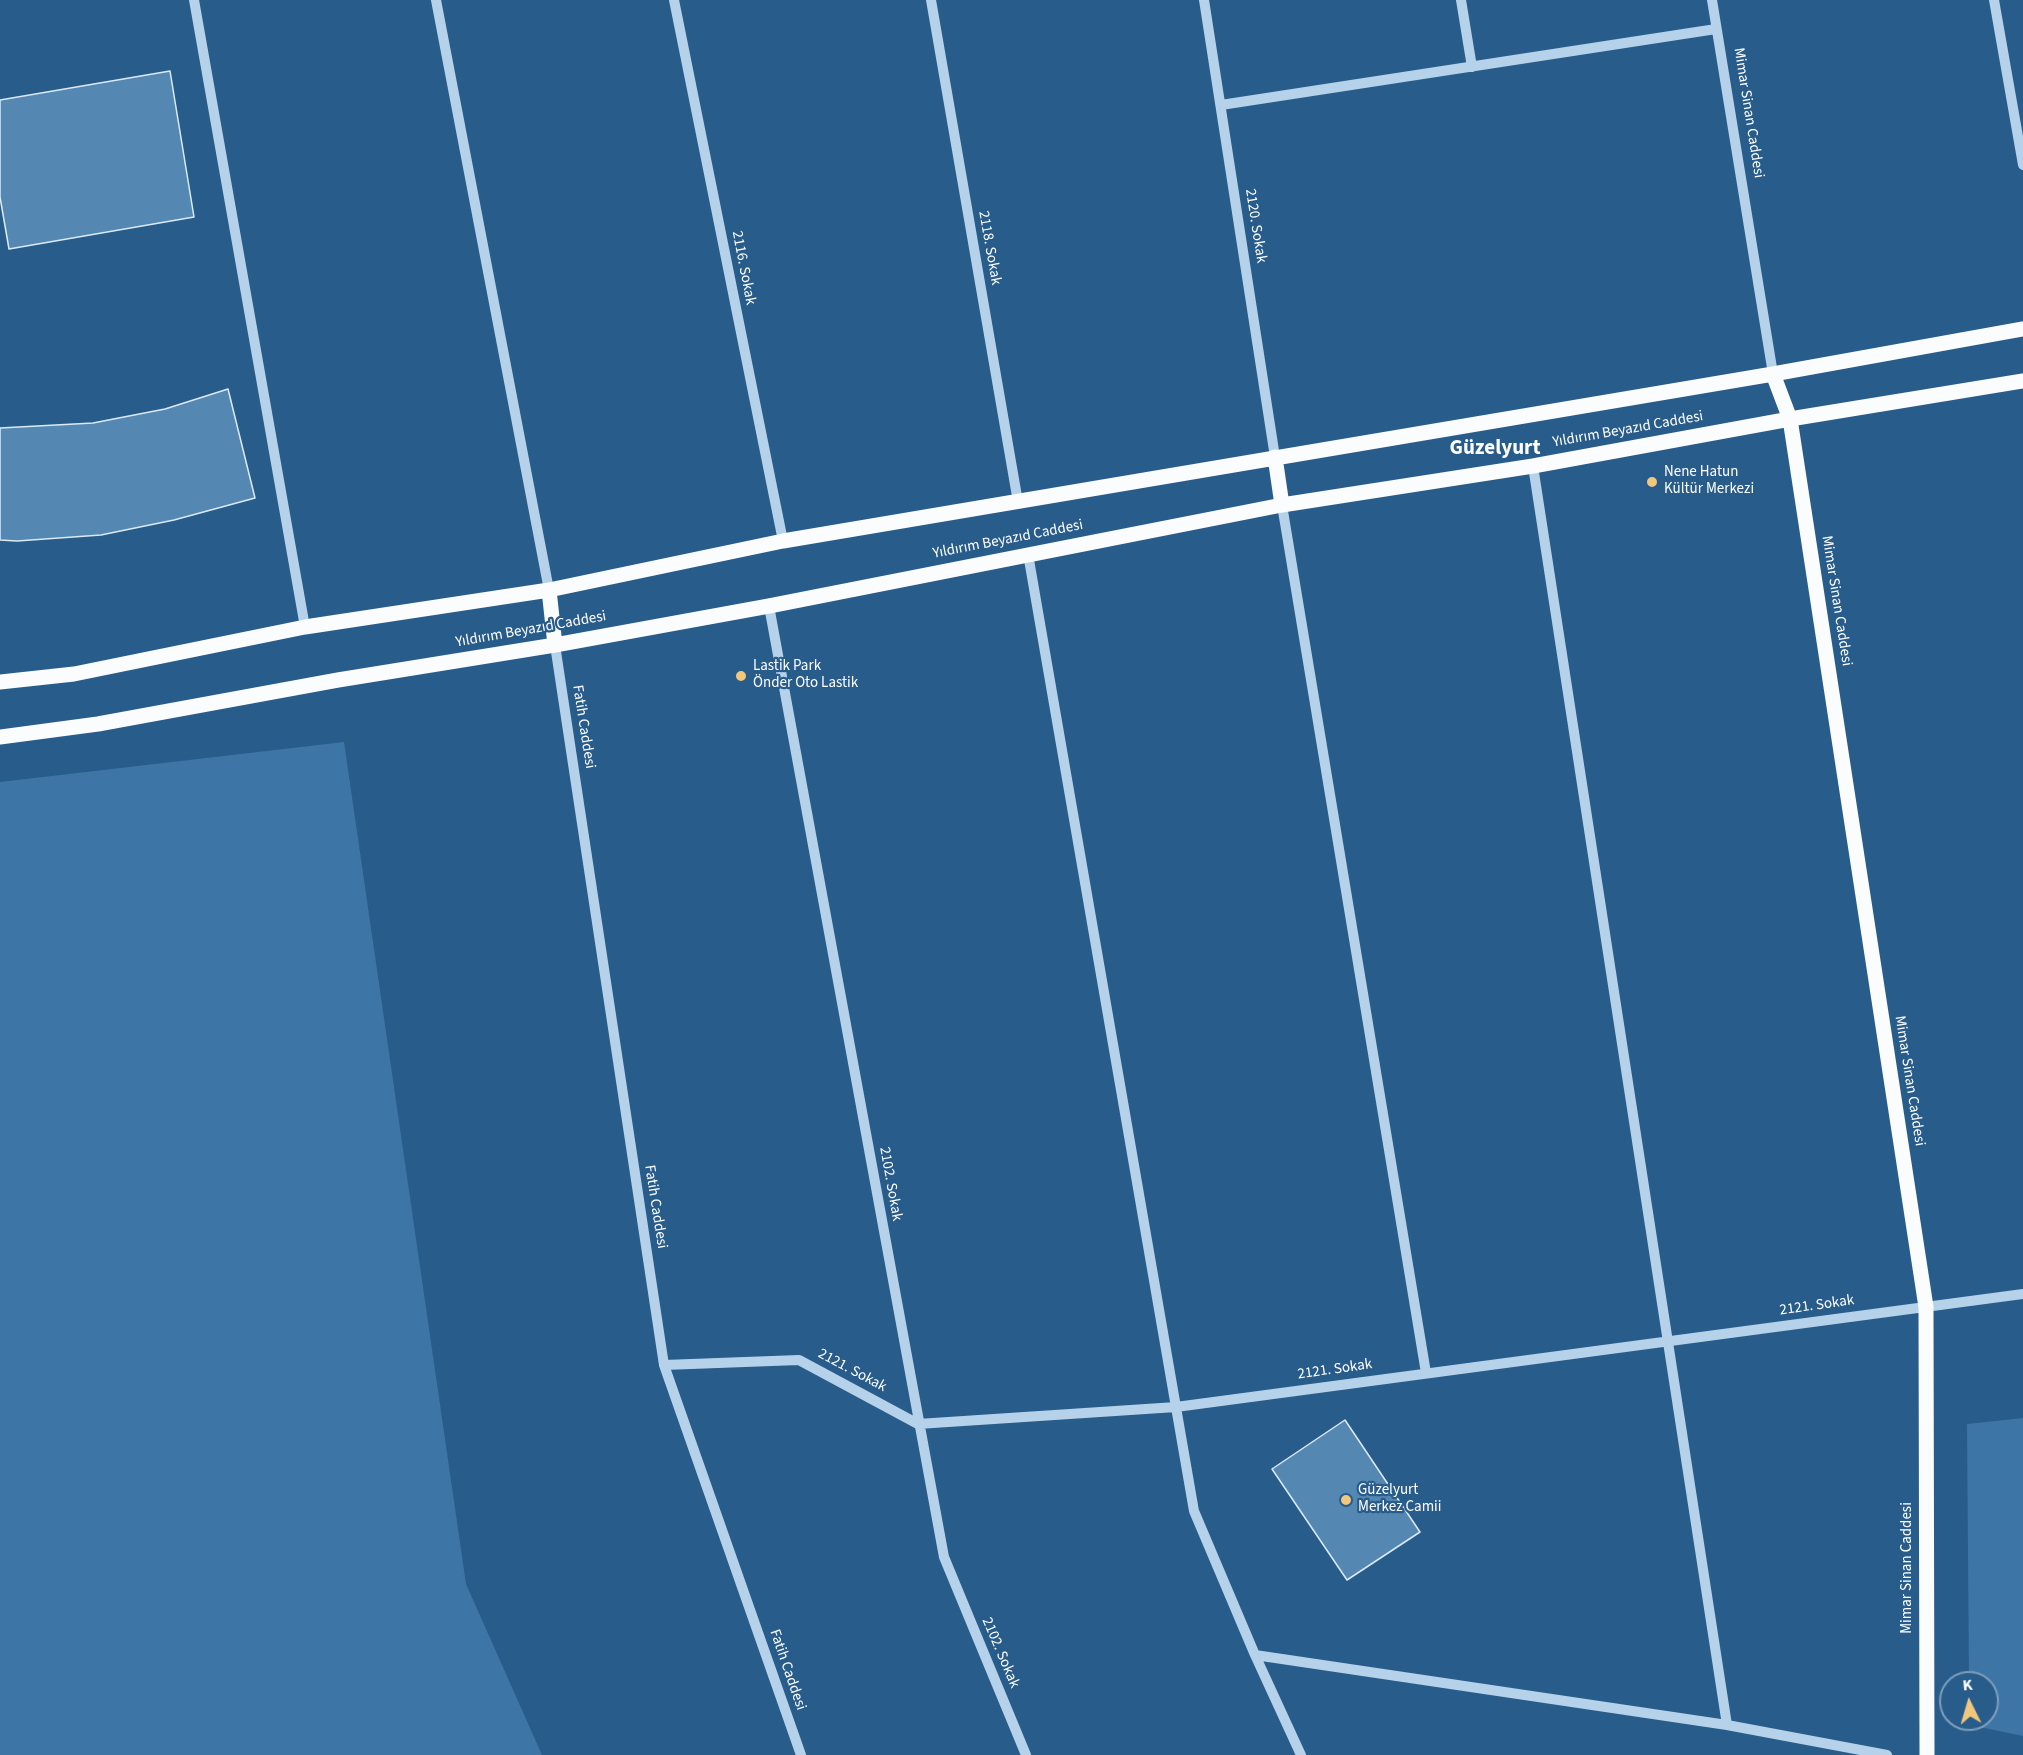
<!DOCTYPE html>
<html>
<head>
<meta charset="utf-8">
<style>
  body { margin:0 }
  #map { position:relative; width:2023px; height:1755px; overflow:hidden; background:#285c8b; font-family:"Source Sans 3",sans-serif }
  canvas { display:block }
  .north { position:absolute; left:1939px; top:1671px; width:60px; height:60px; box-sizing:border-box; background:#285c8b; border:2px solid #7e9db9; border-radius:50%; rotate:355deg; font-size:16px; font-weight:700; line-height:24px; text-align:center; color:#fff }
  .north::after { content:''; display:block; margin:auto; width:21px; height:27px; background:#f1c67d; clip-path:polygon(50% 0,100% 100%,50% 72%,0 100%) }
</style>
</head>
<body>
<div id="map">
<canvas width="2023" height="1755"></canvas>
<div class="north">K</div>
</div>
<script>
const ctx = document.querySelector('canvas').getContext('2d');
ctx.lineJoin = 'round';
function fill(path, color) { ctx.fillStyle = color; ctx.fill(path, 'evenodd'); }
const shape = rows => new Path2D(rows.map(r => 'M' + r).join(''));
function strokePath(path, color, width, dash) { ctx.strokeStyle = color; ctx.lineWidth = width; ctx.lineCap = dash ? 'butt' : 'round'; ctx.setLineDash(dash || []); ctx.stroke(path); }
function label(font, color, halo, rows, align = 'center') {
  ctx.font = font + ' "Source Sans 3",sans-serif'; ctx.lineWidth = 4.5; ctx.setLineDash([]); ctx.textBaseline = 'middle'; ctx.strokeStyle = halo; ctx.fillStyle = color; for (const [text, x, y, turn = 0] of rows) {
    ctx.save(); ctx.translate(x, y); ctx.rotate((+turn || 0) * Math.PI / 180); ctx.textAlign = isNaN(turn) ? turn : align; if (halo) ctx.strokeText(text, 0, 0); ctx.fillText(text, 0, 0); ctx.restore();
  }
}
fill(shape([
  [344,742,466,1584,542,1755,0,1755,0,782],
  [2023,1418,2023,1736,1970,1725,1969,1719,1987,1719,1987,1683,1969,1683,1967,1424]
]), '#3d75a7');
const building = shape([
  [170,71,194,217,9,249,0,197,0,100,170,71],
  [228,389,255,498,174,520,101,535,17,541,0,540,0,428,93,423,165,409,228,389],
  [1345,1420,1420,1532,1347,1580,1272,1469,1345,1420]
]);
fill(building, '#5587b3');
strokePath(building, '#dbeaf7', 1.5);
strokePath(shape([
  [194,0,305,627],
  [436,0,549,590],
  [674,0,783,541],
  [931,0,1018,502],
  [1204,0,1275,457],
  [1461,0,1472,67],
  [1712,0,1773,374],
  [1994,0,2023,165],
  [1221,105,1716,29],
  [1533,466,1727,1725],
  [1282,505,1426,1373],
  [1028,554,1194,1511,1255,1655,1301,1755],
  [769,606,944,1557,1026,1755],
  [555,645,664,1365,801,1755],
  [664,1365,799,1360,918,1424,1176,1407,2023,1294],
  [1255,1655,1727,1725,1887,1755]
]), '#b6d2ea', 10);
strokePath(shape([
  [1773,374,1790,419,1926,1307,1927,1755],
  [1275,457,1282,505],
  [549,590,555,645],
  [0,682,74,674,305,627,549,590,783,541,1773,374,2023,329],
  [0,737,98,724,338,680,555,645,769,606,1282,505,1533,466,1790,419,2023,381]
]), '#fafcfe', 15);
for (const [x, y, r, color] of [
  [1652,482,6,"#f1c67d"],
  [741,676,6,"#f1c67d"],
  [1346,1500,6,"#f1c67d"]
]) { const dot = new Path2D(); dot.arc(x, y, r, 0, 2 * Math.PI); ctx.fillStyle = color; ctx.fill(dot); strokePath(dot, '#285c8b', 2); }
label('15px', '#fff', '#285c8b', [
  ["Mimar Sinan Caddesi",1748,113,81],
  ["2120. Sokak",1255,226,81],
  ["2118. Sokak",989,248,80],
  ["2116. Sokak",743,268,79],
  ["Yıldırım Beyazıd Caddesi",1628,430,-10],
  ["Yıldırım Beyazıd Caddesi",1008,540,-11],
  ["Mimar Sinan Caddesi",1836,601,81],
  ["Yıldırım Beyazıd Caddesi",531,630,-10],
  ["Fatih Caddesi",583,727,81],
  ["Mimar Sinan Caddesi",1909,1081,81],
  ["2102. Sokak",890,1184,80],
  ["Fatih Caddesi",655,1207,81],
  ["2121. Sokak",1817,1306,-8],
  ["2121. Sokak",1335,1370,-8],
  ["2121. Sokak",852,1371,28],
  ["Mimar Sinan Caddesi",1908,1568,-90],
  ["2102. Sokak",1000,1653,67],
  ["Fatih Caddesi",787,1670,71]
]);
label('15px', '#fff', '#285c8b', [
  ["Nene Hatun",1664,473],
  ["Kültür Merkezi",1664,490],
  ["Lastik Park",753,667],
  ["Önder Oto Lastik",753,684],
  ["Güzelyurt",1358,1491],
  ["Merkez Camii",1358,1508]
], 'left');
label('bold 21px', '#fff', '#285c8b', [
  ["Güzelyurt",1495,449]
]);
</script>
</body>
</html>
